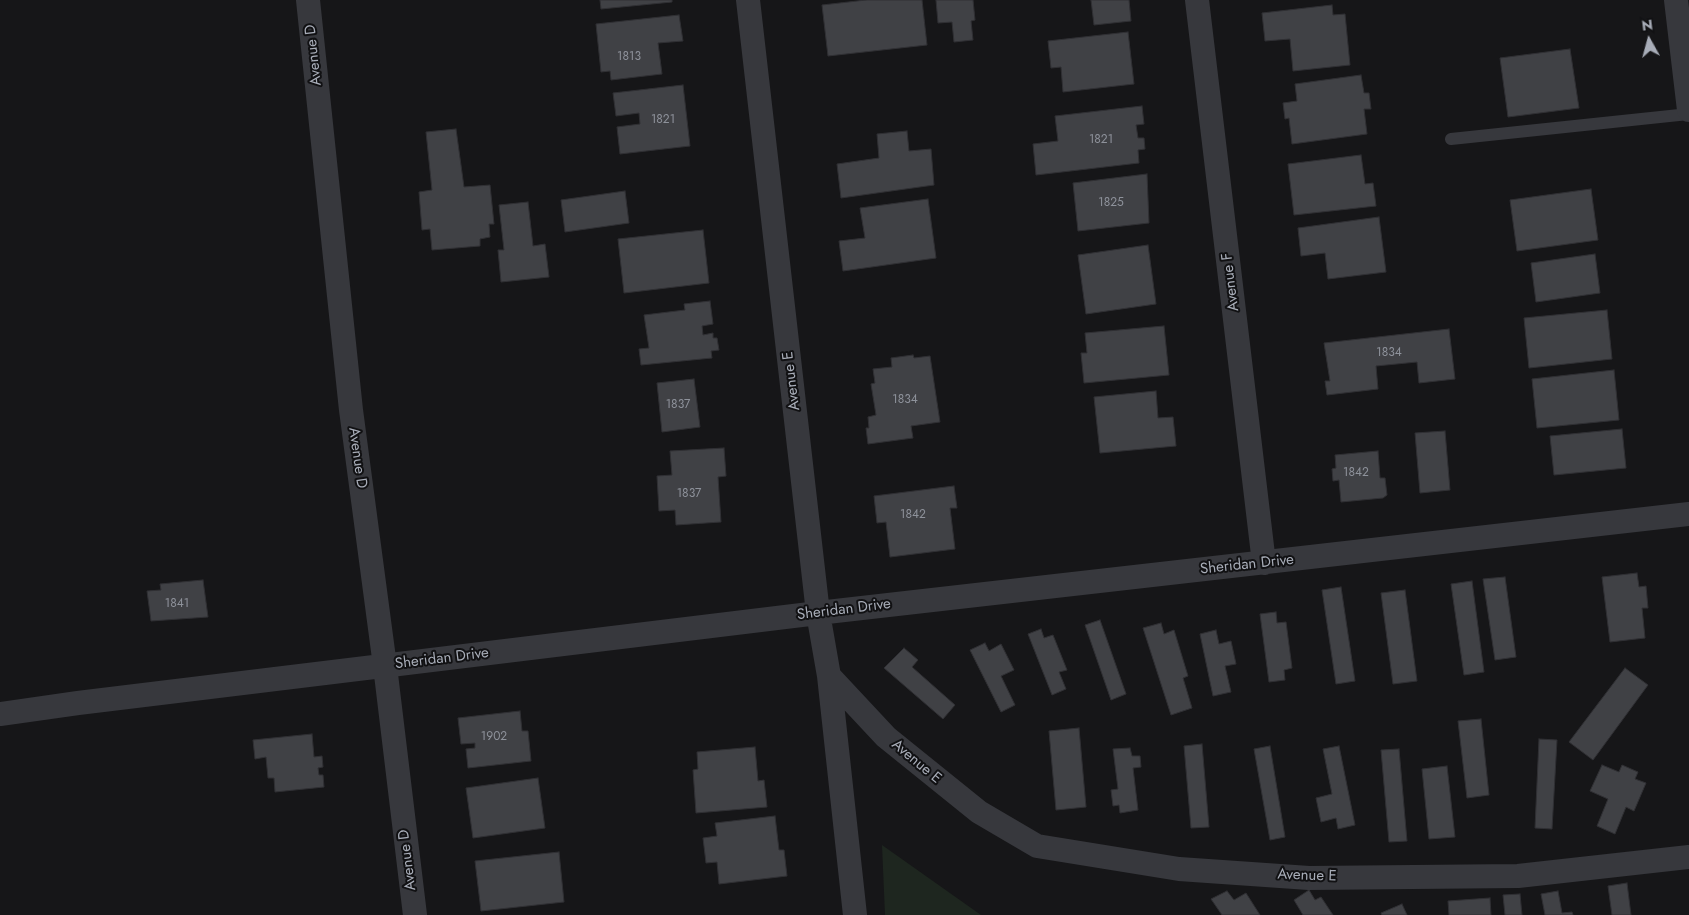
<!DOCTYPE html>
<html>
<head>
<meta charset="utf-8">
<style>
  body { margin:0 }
  #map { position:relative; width:1689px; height:915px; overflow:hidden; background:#161618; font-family:Jost,sans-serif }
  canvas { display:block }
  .north { position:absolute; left:1624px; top:15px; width:50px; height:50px; -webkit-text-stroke:4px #111113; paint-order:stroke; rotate:353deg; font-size:14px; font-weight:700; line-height:20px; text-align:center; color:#a8adb8 }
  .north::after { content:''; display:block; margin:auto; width:18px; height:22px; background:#a8adb8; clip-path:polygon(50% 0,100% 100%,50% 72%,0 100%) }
</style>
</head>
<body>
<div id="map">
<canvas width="1689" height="915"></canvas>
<div class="north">N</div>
</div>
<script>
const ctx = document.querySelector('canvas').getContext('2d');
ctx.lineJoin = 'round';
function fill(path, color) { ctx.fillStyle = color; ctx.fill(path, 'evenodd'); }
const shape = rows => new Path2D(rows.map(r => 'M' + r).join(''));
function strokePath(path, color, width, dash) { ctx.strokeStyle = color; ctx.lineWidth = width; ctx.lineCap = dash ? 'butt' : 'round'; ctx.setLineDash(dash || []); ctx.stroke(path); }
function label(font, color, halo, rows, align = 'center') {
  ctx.font = font + ' Jost,sans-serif'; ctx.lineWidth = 4; ctx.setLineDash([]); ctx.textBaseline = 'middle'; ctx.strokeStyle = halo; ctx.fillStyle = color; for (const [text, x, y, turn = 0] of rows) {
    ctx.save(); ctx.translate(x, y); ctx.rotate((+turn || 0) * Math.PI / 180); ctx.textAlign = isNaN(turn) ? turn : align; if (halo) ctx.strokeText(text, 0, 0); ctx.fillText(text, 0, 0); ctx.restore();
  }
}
fill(shape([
  [882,845,981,915,885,915]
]), '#1e261f');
const building = shape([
  [600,0,672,0,672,2,601,9,600,0],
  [866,0,922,0,927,45,828,56,822,5,866,0],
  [936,0,973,0,975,20,971,21,973,40,954,42,952,22,938,23,936,0],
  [1091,0,1129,0,1131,21,1094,25,1091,0],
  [1332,5,1333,15,1345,14,1350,65,1293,71,1290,39,1265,41,1262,13,1332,5],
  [679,15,683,41,658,43,662,74,611,80,610,71,601,72,596,24,679,15],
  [1128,32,1134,84,1063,92,1061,67,1051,68,1048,41,1128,32],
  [1570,49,1579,108,1508,117,1500,58,1570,49],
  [1361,75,1364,93,1369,93,1371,109,1364,109,1367,134,1292,144,1289,118,1285,119,1283,103,1297,101,1295,84,1361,75],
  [683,85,690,146,620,154,617,127,640,124,639,113,616,116,613,93,683,85],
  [1142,106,1144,124,1136,125,1138,138,1144,138,1145,149,1138,150,1139,163,1036,175,1033,144,1058,141,1055,116,1142,106],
  [456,129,464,187,490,185,494,224,489,224,490,237,480,239,480,246,432,250,430,229,422,230,419,192,432,190,426,132,456,129],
  [907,131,909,151,931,149,934,185,841,198,837,164,879,158,877,134,907,131],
  [1361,155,1365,184,1373,183,1376,206,1294,215,1288,164,1361,155],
  [1147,174,1149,223,1078,231,1073,183,1147,174],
  [1591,189,1598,240,1517,251,1510,200,1591,189],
  [625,191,629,223,565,232,561,200,625,191],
  [928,199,936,258,843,271,839,241,865,238,860,208,928,199],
  [528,202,533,246,545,244,549,277,501,282,498,250,504,250,499,205,528,202],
  [1379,217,1386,272,1328,279,1325,253,1301,256,1298,228,1379,217],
  [703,230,709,283,624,293,618,239,703,230],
  [1148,245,1156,304,1086,314,1078,255,1148,245],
  [1595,254,1600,293,1536,302,1531,263,1595,254],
  [710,301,713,324,702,326,703,335,713,333,713,338,717,338,719,350,711,351,712,358,641,365,639,349,649,348,644,315,685,310,684,304,710,301],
  [1607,310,1612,359,1529,368,1524,318,1607,310],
  [1164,326,1169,375,1084,383,1081,353,1087,353,1085,333,1164,326],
  [1449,329,1455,379,1419,383,1417,362,1376,366,1378,389,1327,395,1325,381,1330,381,1324,343,1449,329],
  [913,355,914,358,930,356,940,422,911,426,913,438,868,444,866,428,869,428,868,417,876,415,871,384,875,383,873,369,892,367,891,358,913,355],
  [1614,370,1619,420,1537,428,1532,379,1614,370],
  [694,379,700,427,662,432,657,383,694,379],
  [1156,391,1158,418,1173,417,1176,446,1100,453,1094,397,1156,391],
  [1622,429,1626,468,1554,475,1550,436,1622,429],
  [1445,431,1450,490,1420,493,1415,433,1445,431],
  [724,448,726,476,718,477,721,522,676,525,675,510,659,511,657,476,672,475,670,451,724,448],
  [1378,451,1380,478,1385,478,1387,495,1383,498,1341,502,1339,480,1333,481,1332,469,1336,468,1335,455,1378,451],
  [954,486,957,508,950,508,955,549,890,557,886,522,877,523,874,496,954,486],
  [1637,573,1639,587,1646,586,1648,608,1642,608,1645,638,1610,642,1602,577,1637,573],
  [1505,577,1516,657,1495,660,1483,579,1505,577],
  [203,580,208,617,151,621,147,591,161,590,160,584,203,580],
  [1472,581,1484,672,1464,675,1451,584,1472,581],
  [1341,587,1355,681,1336,684,1322,590,1341,587],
  [1405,590,1417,681,1393,684,1381,593,1405,590],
  [1276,612,1277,623,1286,622,1292,668,1284,670,1285,680,1269,682,1260,614,1276,612],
  [1100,620,1126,694,1111,700,1085,625,1100,620],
  [1161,623,1164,634,1174,630,1188,676,1183,678,1192,708,1171,715,1143,628,1161,623],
  [1041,629,1044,638,1053,635,1067,670,1059,672,1066,689,1052,695,1028,634,1041,629],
  [1216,630,1219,644,1231,641,1236,664,1225,666,1231,692,1213,696,1200,634,1216,630],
  [985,643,989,651,1001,644,1014,670,1001,676,1015,705,1001,712,970,650,985,643],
  [904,648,918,660,912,667,955,705,943,719,884,668,904,648],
  [1625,668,1648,685,1593,760,1569,742,1625,668],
  [520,711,522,731,528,731,531,761,468,768,466,749,475,748,475,743,461,744,458,718,520,711],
  [1481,719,1489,795,1467,798,1458,721,1481,719],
  [1079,728,1086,807,1056,810,1049,731,1079,728],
  [312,734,314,757,322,756,323,767,318,768,319,775,323,775,324,787,275,792,274,778,268,778,266,757,255,759,253,740,312,734],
  [1539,739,1557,740,1552,829,1535,828,1539,739],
  [1202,744,1209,827,1191,828,1184,746,1202,744],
  [1270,746,1285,837,1270,840,1254,749,1270,746],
  [1339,746,1355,825,1338,829,1336,818,1321,822,1316,798,1332,794,1323,749,1339,746],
  [755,747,758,781,764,780,767,807,696,813,693,770,698,769,697,752,755,747],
  [1130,748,1132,756,1140,756,1141,767,1133,768,1138,810,1120,813,1119,805,1113,806,1111,790,1118,789,1113,749,1130,748],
  [1399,749,1407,841,1389,842,1381,750,1399,749],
  [1602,765,1619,772,1622,765,1638,772,1635,779,1646,783,1634,811,1626,807,1615,834,1597,826,1608,799,1590,791,1602,765],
  [1447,766,1455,837,1429,839,1422,769,1447,766],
  [538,778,545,828,473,838,466,788,538,778],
  [775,816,779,850,784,850,787,876,719,884,717,862,706,863,703,838,717,836,715,823,775,816],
  [559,852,564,902,481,911,475,861,559,852],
  [1627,883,1631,915,1612,915,1608,886,1627,883],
  [1309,890,1315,900,1321,897,1333,915,1303,915,1294,900,1309,890],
  [1227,891,1234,900,1246,893,1260,915,1222,915,1211,899,1227,891],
  [1558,891,1562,913,1572,912,1573,915,1545,915,1541,894,1558,891],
  [1520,894,1522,915,1505,915,1503,895,1520,894],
  [1490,898,1491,915,1449,915,1448,901,1490,898],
  [1402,904,1407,915,1382,915,1381,913,1402,904]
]);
fill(building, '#404145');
strokePath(building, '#303034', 1);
strokePath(shape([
  [1451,139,1689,114]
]), '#37383d', 12);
strokePath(shape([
  [308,0,351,410,385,666,415,915],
  [748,0,818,613,829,676,886,737,979,812,1037,846,1179,869,1309,878,1518,876,1689,857],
  [1197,0,1264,563],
  [1676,0,1689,110],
  [829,676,855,915],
  [0,714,78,703,818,613,1689,514]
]), '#37383d', 24);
label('12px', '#8e929b', null, [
  ["1813",629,57],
  ["1821",663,120],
  ["1821",1101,140],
  ["1825",1111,203],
  ["1834",1389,353],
  ["1834",905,400],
  ["1837",678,405],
  ["1842",1356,473],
  ["1837",689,494],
  ["1842",913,515],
  ["1841",177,604],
  ["1902",494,737]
]);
label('15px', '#a8adb8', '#111113', [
  ["Avenue D",314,55,-96],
  ["Avenue F",1231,282,-97],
  ["Avenue E",792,381,-97],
  ["Avenue D",357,458,82],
  ["Sheridan Drive",1247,565,-6],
  ["Sheridan Drive",844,610,-7],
  ["Sheridan Drive",442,659,-7],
  ["Avenue E",916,762,40],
  ["Avenue D",408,860,-97],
  ["Avenue E",1307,876,2]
]);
</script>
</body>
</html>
